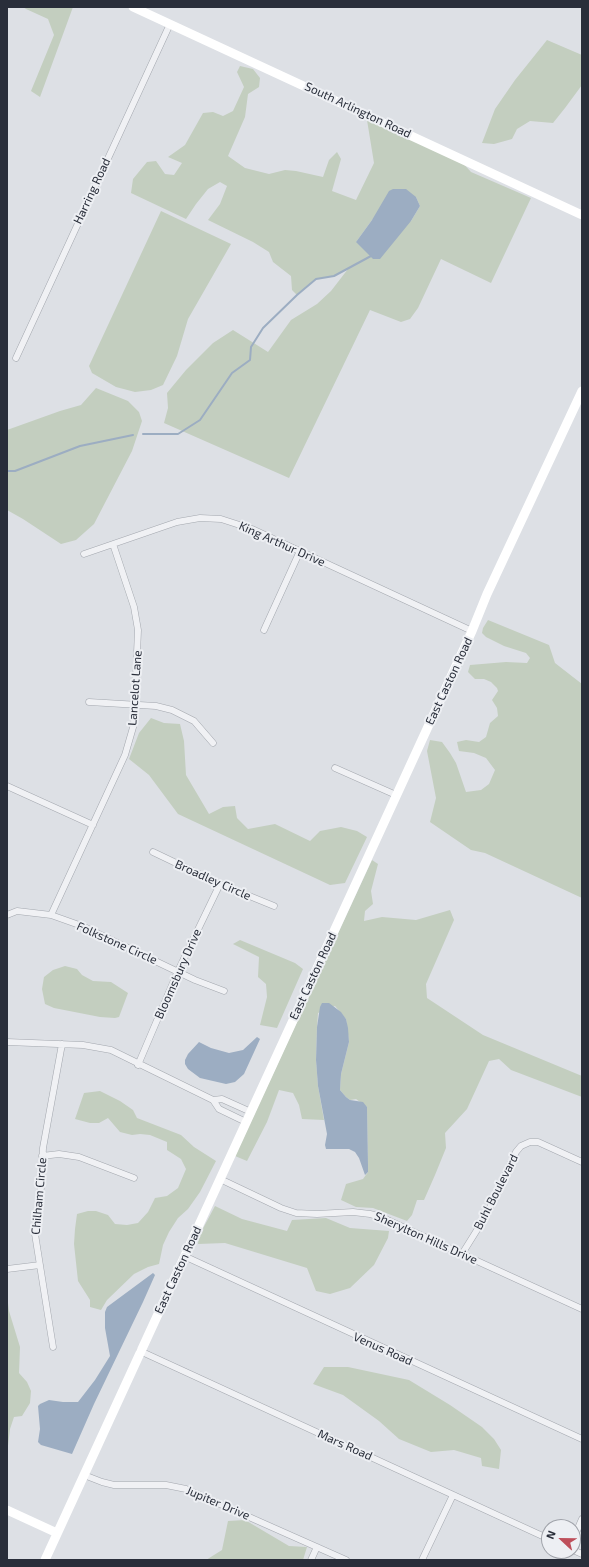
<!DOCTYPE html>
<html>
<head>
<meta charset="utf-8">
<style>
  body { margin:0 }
  #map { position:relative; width:589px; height:1567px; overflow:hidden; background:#dde0e5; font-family:"Exo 2",sans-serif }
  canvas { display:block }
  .frame { position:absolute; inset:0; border:8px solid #292e3a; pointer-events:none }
  .north { position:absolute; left:541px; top:1519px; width:40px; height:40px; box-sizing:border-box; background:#edeff3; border:1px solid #9fa2a9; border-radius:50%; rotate:292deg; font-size:11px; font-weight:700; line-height:16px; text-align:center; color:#292e3a }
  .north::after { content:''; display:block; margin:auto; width:14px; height:18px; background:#be4f5b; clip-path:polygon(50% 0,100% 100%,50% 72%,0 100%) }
</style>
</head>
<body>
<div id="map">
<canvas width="589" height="1567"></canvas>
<div class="frame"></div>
<div class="north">N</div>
</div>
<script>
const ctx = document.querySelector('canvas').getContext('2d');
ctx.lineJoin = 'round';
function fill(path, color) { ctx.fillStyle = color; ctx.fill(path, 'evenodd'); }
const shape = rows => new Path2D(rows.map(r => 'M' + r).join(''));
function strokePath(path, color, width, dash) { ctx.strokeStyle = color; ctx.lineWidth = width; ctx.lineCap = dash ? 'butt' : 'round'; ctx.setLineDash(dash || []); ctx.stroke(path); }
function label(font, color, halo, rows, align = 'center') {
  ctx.font = font + ' "Exo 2",sans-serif'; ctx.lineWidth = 4; ctx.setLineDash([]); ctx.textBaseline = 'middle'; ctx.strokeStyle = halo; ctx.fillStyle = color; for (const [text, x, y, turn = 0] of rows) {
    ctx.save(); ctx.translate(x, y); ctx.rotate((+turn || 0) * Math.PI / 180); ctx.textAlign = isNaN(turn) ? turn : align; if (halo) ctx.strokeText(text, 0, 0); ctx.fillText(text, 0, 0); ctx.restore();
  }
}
fill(shape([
  [23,7,73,7,40,97,31,91,54,35,48,19,26,9],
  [547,40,582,55,582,85,565,108,553,123,530,121,517,129,512,139,494,144,482,143,495,109,515,80],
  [240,66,253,69,260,78,259,87,248,94,245,117,228,156,245,168,269,174,285,170,296,171,323,177,329,160,337,152,341,159,332,191,356,200,374,163,367,120,460,160,471,172,531,198,491,283,441,259,418,308,410,319,401,322,370,310,289,478,164,423,168,408,167,393,186,370,213,343,233,330,268,352,291,320,317,304,331,291,348,269,334,276,316,279,297,295,292,290,291,276,273,262,269,252,253,242,208,220,220,204,227,186,220,182,208,189,196,204,186,219,131,193,133,179,147,162,156,161,165,174,174,175,182,163,168,157,185,145,203,113,213,112,223,116,233,111,244,87,237,72],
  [416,197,420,206,411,221,356,242,372,220],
  [161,211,231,244,188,319,177,356,163,385,151,390,135,392,116,387,92,373,89,366],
  [96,388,128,401,139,412,142,421,132,451,94,524,76,540,61,544,23,519,7,510,7,430,60,411,81,405],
  [488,620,549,645,555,663,582,684,582,898,485,853,471,850,430,822,436,798,427,751,430,740,442,742,450,753,456,763,466,792,481,790,489,784,495,770,486,758,474,753,459,751,457,742,466,740,479,742,486,737,490,723,498,716,497,708,492,700,498,691,497,688,491,682,484,679,475,679,468,672,470,665,506,662,527,663,530,658,526,653,504,646,486,637,482,633,483,628],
  [151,718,164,723,180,724,184,741,186,775,209,814,223,807,235,806,237,818,248,829,275,824,310,841,320,831,341,827,357,831,367,837,345,883,330,885,178,814,149,775,129,759,139,733],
  [372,860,378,864,371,891,373,904,365,911,364,921,382,917,416,920,450,910,454,920,426,984,427,998,483,1035,582,1076,582,1097,511,1070,499,1059,489,1061,467,1109,445,1133,446,1148,435,1175,424,1200,417,1200,412,1215,407,1221,373,1208,356,1207,341,1200,346,1184,363,1179,368,1172,367,1107,356,1099,350,1100,346,1097,340,1090,341,1074,349,1042,346,1019,335,1006,318,1013,317,1027,316,1060,318,1086,324,1120,302,1119,299,1105,293,1093,279,1090,267,1122,247,1161,235,1156],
  [240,940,295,963,303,969,277,1028,260,1025,267,997,266,984,258,977,259,957,233,944],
  [65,966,77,969,82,975,93,981,111,982,128,993,119,1017,115,1018,100,1017,54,1008,45,1004,42,989,44,977,53,970],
  [100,1091,120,1101,133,1110,137,1118,181,1135,194,1147,216,1161,200,1192,188,1209,178,1218,169,1232,163,1245,159,1264,148,1267,134,1274,107,1300,101,1310,90,1307,90,1300,78,1281,74,1244,75,1229,77,1214,88,1211,96,1211,108,1215,115,1224,127,1225,138,1223,148,1212,155,1198,167,1196,178,1188,186,1169,181,1159,167,1150,167,1142,150,1135,140,1134,132,1135,120,1132,108,1118,99,1123,90,1123,75,1119,84,1093],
  [215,1206,242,1219,287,1231,292,1220,326,1218,350,1228,389,1231,388,1238,374,1265,350,1288,330,1294,316,1291,307,1268,225,1243,198,1244,199,1236],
  [7,1295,9,1311,20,1347,19,1373,27,1382,31,1391,30,1403,22,1416,14,1417,10,1429,7,1454],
  [324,1367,348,1367,409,1380,450,1405,482,1427,494,1439,501,1450,499,1469,482,1466,481,1458,454,1450,431,1452,399,1439,379,1421,343,1395,313,1384],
  [245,1520,289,1546,307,1547,303,1560,206,1560,222,1550,228,1521]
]), '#c3cebf');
fill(shape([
  [393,189,406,189,416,197,420,206,411,221,380,259,373,259,356,242,372,220,389,191],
  [322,1003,329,1003,341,1012,346,1019,348,1028,349,1042,341,1074,340,1090,346,1097,350,1100,363,1102,367,1107,368,1165,368,1172,365,1175,359,1158,355,1152,349,1149,326,1149,325,1145,327,1134,318,1086,316,1060,317,1027,320,1007],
  [257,1037,260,1039,244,1074,235,1082,226,1084,200,1078,188,1069,185,1064,185,1060,188,1054,199,1042,211,1048,229,1053,243,1050],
  [153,1273,155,1275,143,1302,94,1404,72,1454,41,1445,38,1442,40,1429,38,1406,40,1404,49,1400,63,1402,78,1402,95,1380,110,1356,105,1328,105,1312,107,1307]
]), '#9cadc2');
strokePath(shape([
  [143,434,178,434,200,420,232,373,250,360,251,347,263,328,297,295,316,279,334,276,371,256],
  [7,471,15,471,80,446,133,435]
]), '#9cadc2', 2);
const street = shape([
  [16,358,170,24],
  [84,554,177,522,200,518,221,519,252,529,472,631],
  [264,630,300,551],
  [89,702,156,706,172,710,194,721,213,743],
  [335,768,396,795],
  [7,786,93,825],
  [153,852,220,884,274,906],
  [7,915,17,911,51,915,82,926,195,980,224,991],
  [51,915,125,755,134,724,138,630,134,607,113,544],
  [7,1042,83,1045,111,1050,213,1100,219,1109,246,1122],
  [138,1065,178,971,220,884],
  [213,1100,222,1099,251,1112],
  [42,1156,59,1154,79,1157,134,1178],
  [220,1179,281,1208,296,1213,317,1214,353,1212,370,1214,381,1217,582,1309],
  [462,1254,487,1214,516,1152,521,1146,530,1142,538,1142,582,1162],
  [184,1256,582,1439],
  [7,1269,40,1265],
  [53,1347,35,1234,41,1187,43,1148,62,1044],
  [140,1351,549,1539],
  [84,1475,102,1482,114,1485,166,1485,186,1489,346,1560],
  [573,1540,582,1519],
  [573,1550,582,1554],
  [311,1560,317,1547],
  [422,1560,453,1495]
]);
strokePath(street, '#a3a7ae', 7);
strokePath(street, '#f0f1f4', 6);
strokePath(shape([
  [133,7,582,215],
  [7,1510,57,1533],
  [45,1560,472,631,487,594,582,391]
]), '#fff', 9);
label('12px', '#292e3a', '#edeff3', [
  ["South Arlington Road",358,110,25],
  ["Harring Road",92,191,-65],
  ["King Arthur Drive",282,544,24],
  ["East Caston Road",449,681,-65],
  ["Lancelot Lane",135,688,-86],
  ["Broadley Circle",213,880,24],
  ["Folkstone Circle",117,943,24],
  ["Bloomsbury Drive",178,974,-66],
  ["East Caston Road",313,976,-65],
  ["Buhl Boulevard",496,1192,-63],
  ["Chilham Circle",39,1196,-85],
  ["Sherylton Hills Drive",426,1238,24],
  ["East Caston Road",178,1270,-65],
  ["Venus Road",383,1349,24],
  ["Mars Road",345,1445,24],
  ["Jupiter Drive",218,1503,23]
]);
</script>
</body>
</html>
